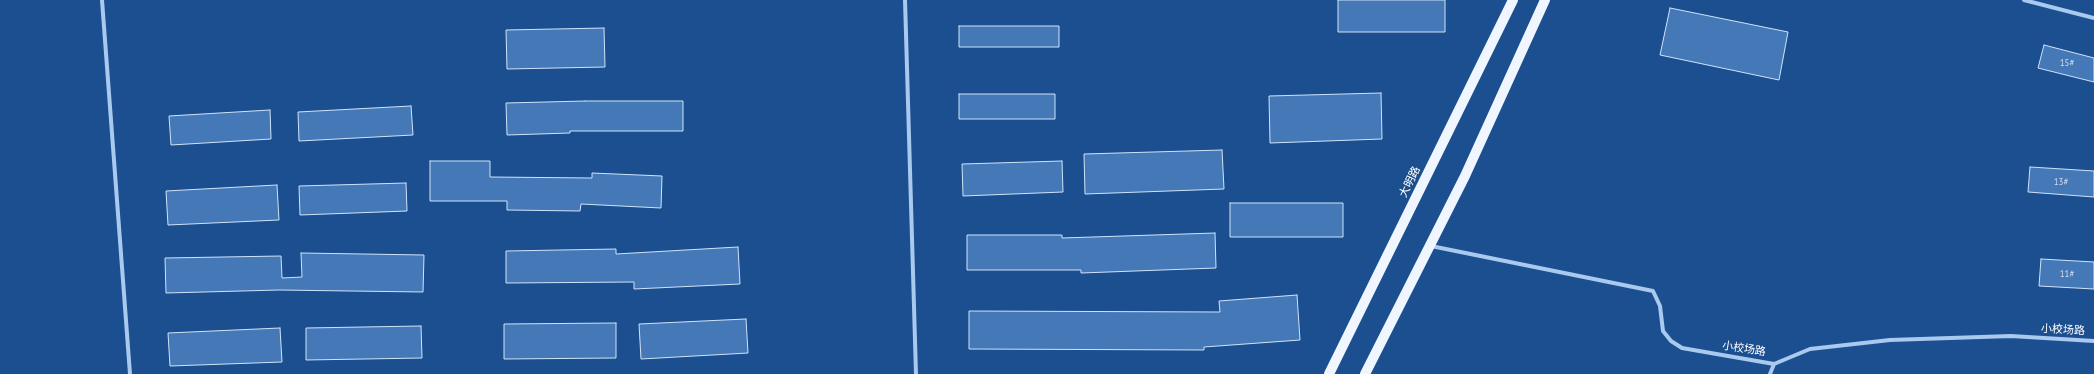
<!DOCTYPE html>
<html>
<head>
<meta charset="utf-8">
<style>
  body { margin:0 }
  canvas { display:block; background:#1b4f8f }
</style>
</head>
<body>
<canvas width="2094" height="374"></canvas>
<script>
const ctx = document.querySelector('canvas').getContext('2d');
ctx.lineJoin = 'round';
function fill(path, color) { ctx.fillStyle = color; ctx.fill(path, 'evenodd'); }
const shape = rows => new Path2D(rows.map(r => 'M' + r).join(''));
function strokePath(path, color, width, dash) { ctx.strokeStyle = color; ctx.lineWidth = width; ctx.lineCap = dash ? 'butt' : 'round'; ctx.setLineDash(dash || []); ctx.stroke(path); }
function label(font, color, halo, rows, align = 'center') {
  ctx.font = font + ' "PT Sans","Noto Sans SC",sans-serif'; ctx.lineWidth = 3; ctx.setLineDash([]); ctx.textBaseline = 'middle'; ctx.strokeStyle = halo; ctx.fillStyle = color; for (const [text, x, y, turn = 0] of rows) {
    ctx.save(); ctx.translate(x, y); ctx.rotate((+turn || 0) * Math.PI / 180); ctx.textAlign = isNaN(turn) ? turn : align; if (halo) ctx.strokeText(text, 0, 0); ctx.fillText(text, 0, 0); ctx.restore();
  }
}
const building = shape([
  [1338,0,1445,0,1445,32,1338,32,1338,0],
  [1670,8,1788,32,1779,80,1660,55,1670,8],
  [959,26,1059,26,1059,47,959,47,959,26],
  [604,28,605,67,507,69,506,30,604,28],
  [2044,45,2094,58,2094,82,2038,68,2044,45],
  [1381,93,1382,139,1270,143,1269,96,1381,93],
  [959,94,1055,94,1055,119,959,119,959,94],
  [585,101,683,101,683,131,570,131,570,133,507,135,506,103,585,101],
  [411,106,413,135,299,141,298,112,411,106],
  [270,110,271,139,171,145,169,116,270,110],
  [1222,150,1224,189,1085,194,1084,154,1222,150],
  [430,161,490,161,490,177,592,178,592,173,662,176,661,208,581,204,580,211,507,210,507,201,430,201,430,161],
  [1062,161,1063,192,963,196,962,164,1062,161],
  [2030,167,2094,171,2094,197,2028,192,2030,167],
  [406,183,407,211,300,215,299,186,406,183],
  [277,185,279,220,168,225,166,191,277,185],
  [1230,203,1343,203,1343,237,1230,237,1230,203],
  [1215,233,1216,268,1081,273,1081,270,967,270,967,235,1062,235,1062,238,1215,233],
  [738,247,740,284,634,289,634,282,506,283,506,251,616,249,616,254,738,247],
  [301,253,424,255,423,292,279,290,166,293,165,258,281,256,282,278,302,277,301,253],
  [2041,259,2094,262,2094,289,2039,286,2041,259],
  [1297,295,1300,340,1204,347,1204,350,969,349,969,311,1220,312,1219,301,1297,295],
  [746,319,748,353,641,359,639,324,746,319],
  [616,323,616,358,504,359,504,324,616,323],
  [421,326,422,358,306,360,306,328,421,326],
  [280,328,282,362,170,366,168,333,280,328]
]);
fill(building, '#4478b7');
strokePath(building, '#cfe3fa', 1);
strokePath(shape([
  [102,0,130,374],
  [905,0,916,374],
  [2024,0,2094,18],
  [1431,246,1653,291,1660,306,1663,331,1671,341,1682,348,1774,364,1810,349,1890,340,2011,336,2094,341],
  [1770,374,1774,364]
]), '#a9c9ee', 4);
strokePath(shape([
  [1329,374,1513,0],
  [1365,374,1465,176,1545,0]
]), '#f0f6ff', 10);
label('9px', '#d0dded', null, [
  ["15#",2067,63],
  ["13#",2061,182],
  ["11#",2067,274]
]);
label('11px', '#fff', '#1b4f8f', [
  ["大明路",1410,182,-64],
  ["小校场路",2063,330,3],
  ["小校场路",1744,349,9]
]);
</script>
</body>
</html>
